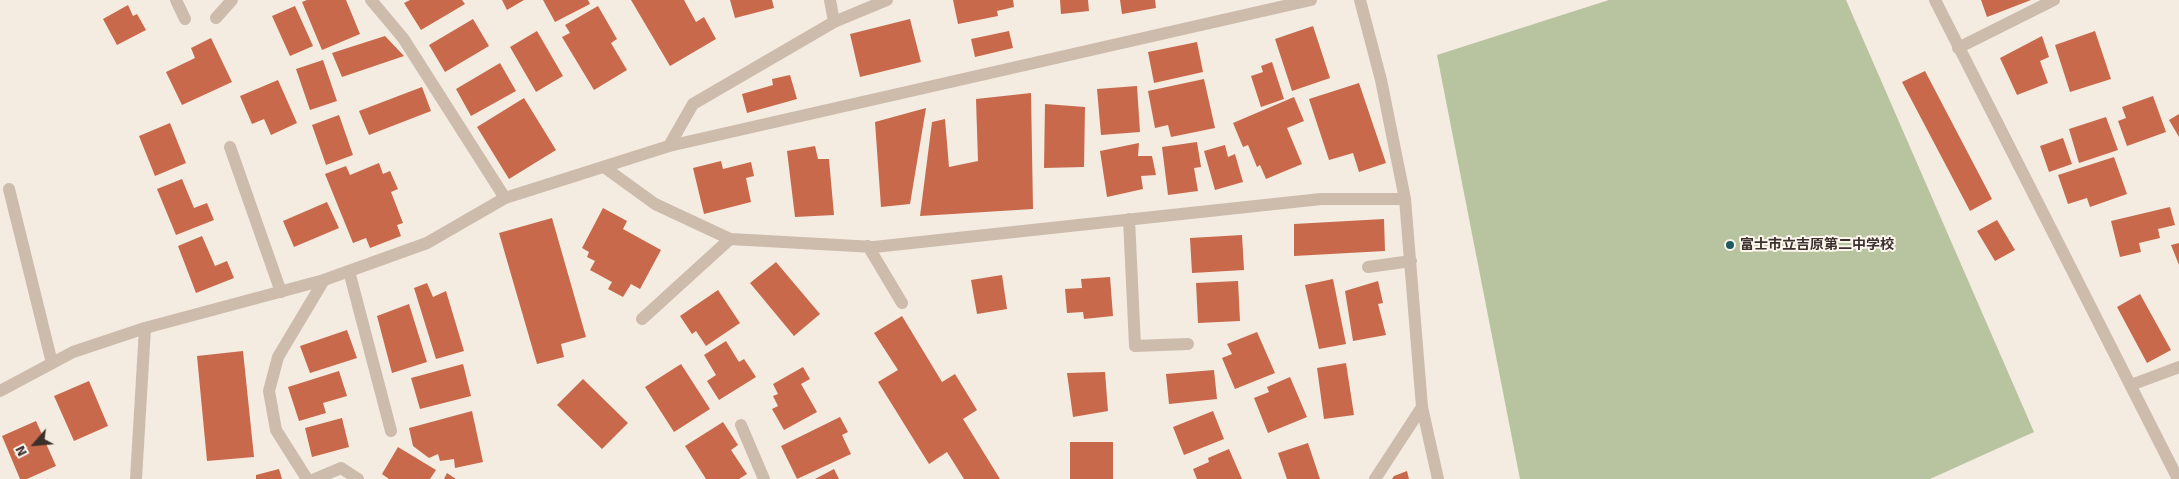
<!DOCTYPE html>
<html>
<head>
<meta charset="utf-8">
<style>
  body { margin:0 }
  #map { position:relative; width:2179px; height:479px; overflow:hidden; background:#f4ebe1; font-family:Signika,sans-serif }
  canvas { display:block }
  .north { position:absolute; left:10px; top:419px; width:50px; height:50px; -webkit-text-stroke:4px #fbf5ee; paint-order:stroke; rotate:243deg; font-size:14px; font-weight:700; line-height:20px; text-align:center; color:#3b302b }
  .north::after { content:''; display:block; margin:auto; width:18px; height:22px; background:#3b302b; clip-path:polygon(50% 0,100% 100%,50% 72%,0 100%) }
</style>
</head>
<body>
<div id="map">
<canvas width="2179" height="479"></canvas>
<div class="north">N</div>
</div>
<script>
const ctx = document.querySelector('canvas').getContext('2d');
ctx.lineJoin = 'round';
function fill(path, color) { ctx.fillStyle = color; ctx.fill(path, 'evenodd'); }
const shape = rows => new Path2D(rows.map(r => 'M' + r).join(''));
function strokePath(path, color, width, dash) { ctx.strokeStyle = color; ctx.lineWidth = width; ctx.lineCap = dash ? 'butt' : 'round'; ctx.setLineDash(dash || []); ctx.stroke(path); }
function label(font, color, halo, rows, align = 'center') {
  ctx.font = font + ' Signika,"Noto Sans JP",sans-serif'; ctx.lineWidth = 4; ctx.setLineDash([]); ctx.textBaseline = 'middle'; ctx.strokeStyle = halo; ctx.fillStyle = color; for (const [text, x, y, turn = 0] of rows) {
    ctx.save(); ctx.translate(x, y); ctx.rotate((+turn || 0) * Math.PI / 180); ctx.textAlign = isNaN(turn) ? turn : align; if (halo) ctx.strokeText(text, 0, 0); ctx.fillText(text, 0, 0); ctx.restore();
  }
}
fill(shape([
  [1609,0,1846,0,2034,432,1930,479,1520,479,1437,55]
]), '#b8c4a0');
fill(shape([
  [307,0,346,0,360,34,322,50,302,2],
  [410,0,462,0,465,4,421,30,404,3],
  [502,0,524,0,507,10],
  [543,0,588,0,590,4,555,22],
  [631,0,684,0,696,22,704,17,716,39,670,66],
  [730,0,772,0,774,8,735,18],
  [953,0,1013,0,1014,7,997,11,998,16,958,24],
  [1060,0,1088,0,1089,11,1061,14],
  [1120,0,1155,0,1156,8,1122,14],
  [1981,0,2031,0,1987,17],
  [128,5,133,16,137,14,146,30,117,45,103,19],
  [295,6,313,46,290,56,272,16],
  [598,6,617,39,611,43,627,70,594,90,562,37,570,33,565,25],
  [473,19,489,46,445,72,429,45],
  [910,19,921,62,860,77,850,34],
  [1313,26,1330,78,1292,91,1275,39],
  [537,31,563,76,536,92,510,47],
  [1009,31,1013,48,975,57,971,39],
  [2095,31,2111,79,2070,92,2055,45],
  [385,36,404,56,342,77,332,53],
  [2042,36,2049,57,2040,61,2048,83,2017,95,2000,58],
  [211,38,232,82,182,105,166,72,195,58,191,48],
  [1197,42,1203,72,1154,83,1148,52],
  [323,60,337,101,310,110,296,69],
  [1272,62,1284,99,1261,107,1251,76,1263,72,1261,66],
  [500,63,516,91,471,116,456,89],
  [1925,71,1992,199,1970,211,1902,82],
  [790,75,797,99,747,113,742,94,773,85,772,79],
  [1204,79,1215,128,1171,137,1168,125,1155,128,1148,91],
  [278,80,297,123,271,135,264,119,252,124,240,96],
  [1359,83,1386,163,1359,172,1353,153,1329,160,1309,99],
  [1137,86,1140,132,1101,135,1097,89],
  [422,87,431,111,369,135,359,111],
  [1031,93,1033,209,920,216,932,122,945,119,949,167,978,161,976,99],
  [2153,96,2166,132,2127,146,2118,121,2126,118,2122,107],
  [1294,97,1304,121,1287,128,1302,164,1266,179,1260,165,1257,167,1248,145,1243,147,1233,123],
  [524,98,556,150,509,179,477,127],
  [1045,104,1085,107,1084,167,1044,168],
  [926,108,910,204,881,207,875,122],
  [2179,114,2179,137,2169,120],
  [339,115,353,155,326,165,312,125],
  [2106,117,2118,150,2079,163,2069,129],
  [170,123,186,163,155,176,139,136],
  [2063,138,2072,164,2049,172,2040,146],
  [1197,142,1201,167,1194,168,1198,191,1168,195,1162,147],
  [1139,143,1138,156,1152,156,1156,175,1141,176,1143,189,1107,197,1100,151],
  [1225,145,1228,157,1235,154,1243,182,1215,190,1204,151],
  [815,146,818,159,829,159,834,215,795,217,787,151],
  [2114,157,2127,194,2090,207,2087,198,2068,204,2058,175],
  [721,161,723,169,751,162,754,176,746,178,751,202,704,214,693,168],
  [379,163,383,174,390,171,398,189,391,192,403,223,397,225,401,236,370,248,366,238,353,243,325,174,346,166,350,175],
  [182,179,194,208,207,203,214,220,176,235,157,189],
  [327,202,339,228,294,247,283,221],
  [2170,207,2175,225,2158,229,2160,238,2139,243,2141,252,2120,257,2111,221],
  [603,208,627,221,623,229,661,250,640,289,631,284,623,297,608,289,612,282,590,270,595,261,587,257,589,252,582,248],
  [552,218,586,337,561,344,564,357,537,364,499,233],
  [1384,219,1385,251,1294,256,1294,224],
  [1997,220,2015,250,1995,261,1977,231],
  [1242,235,1244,270,1192,273,1190,238],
  [202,236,215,266,227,261,234,278,196,293,178,246],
  [2179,243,2179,265,2171,245],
  [776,262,820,314,794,336,750,283],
  [1002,275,1007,309,977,314,971,280],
  [1110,277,1113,316,1084,319,1083,312,1067,313,1065,289,1082,288,1081,279],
  [1333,279,1346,344,1319,349,1305,285],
  [1238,281,1240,321,1198,323,1196,283],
  [1378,281,1383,303,1378,304,1386,335,1353,341,1345,291],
  [427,283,433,297,446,291,464,351,436,359,414,288],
  [718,290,740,323,706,346,696,331,692,334,680,316],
  [2140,294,2171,350,2147,363,2117,307],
  [409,304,427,362,392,373,377,316],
  [902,316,942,382,955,374,977,410,963,419,1000,479,964,479,947,452,929,464,878,382,898,370,874,333],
  [347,330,357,358,310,373,300,346],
  [1257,332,1275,373,1235,389,1222,358,1232,354,1227,344],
  [726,341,739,362,744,359,756,377,719,400,707,381,716,375,704,355],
  [243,351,254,457,207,461,197,356],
  [1346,363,1354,415,1324,419,1317,368],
  [463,364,471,396,420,409,411,378],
  [681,364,710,409,674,432,645,387],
  [803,367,810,379,801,384,817,412,784,430,772,409,778,406,773,396,778,394,773,384],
  [1214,370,1217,399,1169,404,1166,374],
  [339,371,347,396,323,403,326,413,299,421,288,387],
  [1105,372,1108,411,1073,417,1067,373],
  [1290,377,1307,417,1268,433,1254,398,1269,392,1267,387],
  [583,379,628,423,602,449,557,405],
  [89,381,108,426,74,441,54,396],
  [472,411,483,462,455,468,454,459,440,461,438,454,429,458,413,446,409,428],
  [1213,411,1224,439,1184,455,1173,427],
  [840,417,848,432,842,435,851,454,797,479,781,446],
  [342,418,349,447,312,457,305,428],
  [36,421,56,466,27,479,20,479,2,436],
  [723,422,738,445,731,450,747,474,739,479,706,479,685,446],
  [1070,442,1113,442,1113,479,1070,479],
  [1308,443,1320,479,1287,479,1278,453],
  [398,447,436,470,430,479,389,479,382,474],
  [1229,449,1242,479,1197,479,1193,469,1209,462,1208,458],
  [279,469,282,479,256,479,256,475],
  [834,469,839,479,815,479],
  [1407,471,1409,479,1392,479,1394,476],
  [447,473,456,479,444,479]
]), '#c8694b');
strokePath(shape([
  [349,271,391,431],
  [315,479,341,468,358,479]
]), '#cdbbac', 12);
strokePath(shape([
  [176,0,185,19],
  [371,0,403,38,505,198],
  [830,0,834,22],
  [1360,0,1381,80,1405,199,1422,407,1438,479],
  [216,18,232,0],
  [1958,48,2054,0],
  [669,146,693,104,834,22,887,0],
  [230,147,281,292],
  [604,167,655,204,730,239,874,247,1321,199,1405,199],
  [9,189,52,363],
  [1129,219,1135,346,1188,344],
  [868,246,902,303],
  [1368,267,1411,261],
  [642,319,730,239],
  [2131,385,2179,367],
  [741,425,764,479],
  [136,479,145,328],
  [307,479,276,430,269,391,278,357,324,280],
  [1375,479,1422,407]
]), '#cdbbac', 12);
strokePath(shape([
  [1935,0,2178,479],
  [0,391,73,352,145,328,324,280,427,243,505,198,669,146,1311,0]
]), '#cdbbac', 12);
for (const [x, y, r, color] of [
  [1730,245,5,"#1f5a5e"]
]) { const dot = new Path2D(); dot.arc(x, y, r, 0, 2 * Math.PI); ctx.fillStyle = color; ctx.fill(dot); strokePath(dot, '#fbf5ee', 2); }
label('bold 14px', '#3b302b', '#fbf5ee', [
  ["富士市立吉原第二中学校",1740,245]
], 'left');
</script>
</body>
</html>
